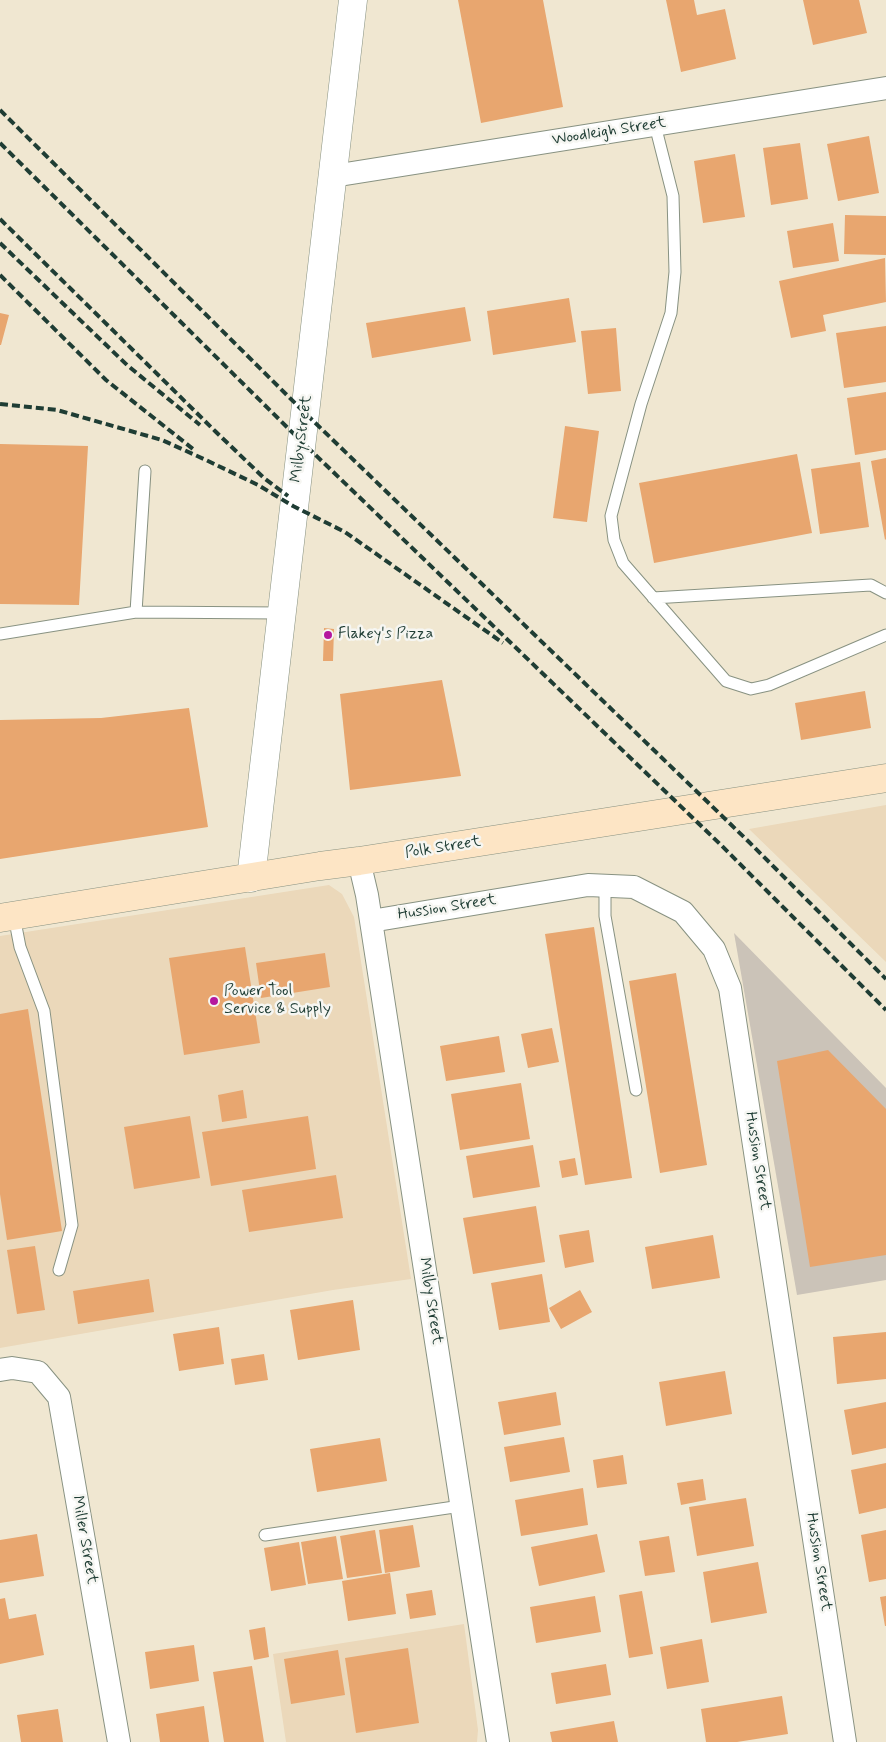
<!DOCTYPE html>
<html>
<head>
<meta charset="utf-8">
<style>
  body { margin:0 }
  canvas { display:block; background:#f0e7d1 }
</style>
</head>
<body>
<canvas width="886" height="1742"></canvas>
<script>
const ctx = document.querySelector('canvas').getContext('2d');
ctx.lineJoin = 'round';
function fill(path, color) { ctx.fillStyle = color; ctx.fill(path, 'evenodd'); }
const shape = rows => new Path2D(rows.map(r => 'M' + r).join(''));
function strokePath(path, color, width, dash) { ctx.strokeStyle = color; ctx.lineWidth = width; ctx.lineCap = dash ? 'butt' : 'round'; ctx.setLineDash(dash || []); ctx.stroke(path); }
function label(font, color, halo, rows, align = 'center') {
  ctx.font = font + ' Mynerve,sans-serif'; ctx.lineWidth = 5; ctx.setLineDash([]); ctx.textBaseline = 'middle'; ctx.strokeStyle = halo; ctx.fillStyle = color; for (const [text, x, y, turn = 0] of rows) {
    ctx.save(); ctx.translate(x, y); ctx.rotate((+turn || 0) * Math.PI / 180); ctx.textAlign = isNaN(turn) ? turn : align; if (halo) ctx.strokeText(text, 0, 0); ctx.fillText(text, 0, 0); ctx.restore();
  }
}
fill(shape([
  [886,805,886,962,749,829],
  [329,885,342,894,354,917,411,1279,333,1290,0,1348,0,936],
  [464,1624,478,1730,477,1742,286,1742,273,1654]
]), '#ebd8ba');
fill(shape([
  [734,933,886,1088,886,1280,797,1295]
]), '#cbc3b8');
fill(shape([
  [458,0,543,0,563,107,481,123],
  [666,0,694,0,697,15,725,9,736,59,681,72],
  [803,0,859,0,867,33,813,45],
  [869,136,879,193,838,201,827,144],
  [800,143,808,199,771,205,763,148],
  [735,154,745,217,703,223,694,161],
  [845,215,886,216,886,255,844,254],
  [833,223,839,261,793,268,787,231],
  [885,258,886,302,823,315,826,331,791,338,779,281],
  [569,298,576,342,493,355,487,311],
  [465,307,471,341,372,358,366,323],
  [0,313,9,315,1,345,0,345],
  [886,326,886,382,844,388,836,333],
  [616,328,621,391,588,394,581,331],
  [886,392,886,450,855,455,847,398],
  [565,426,599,431,587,522,553,518],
  [0,444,88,446,79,605,0,604],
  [797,454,812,533,654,563,639,483],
  [886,458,886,539,885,540,871,461],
  [860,462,869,527,820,534,811,469],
  [324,628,334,629,333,661,323,661],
  [442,680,461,776,350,790,340,694],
  [865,691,871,728,801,740,795,703],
  [189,708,208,827,0,859,0,720,101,718],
  [594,927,632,1178,585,1185,545,934],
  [245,947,260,1043,184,1055,169,958],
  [325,953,330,987,261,998,256,963],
  [676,973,707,1165,660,1173,629,981],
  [28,1009,62,1231,7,1240,0,1194,0,1014],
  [552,1028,559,1062,528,1068,521,1034],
  [499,1036,505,1072,446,1081,440,1046],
  [828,1050,886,1109,886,1255,810,1267,777,1061],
  [521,1083,530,1139,460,1150,451,1094],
  [243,1090,247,1118,222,1122,218,1095],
  [190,1116,200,1178,134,1189,124,1127],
  [308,1116,316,1169,211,1186,202,1132],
  [533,1145,540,1187,473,1198,466,1156],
  [575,1158,578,1175,562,1178,559,1161],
  [336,1175,343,1218,249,1232,242,1190],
  [536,1206,545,1262,473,1274,463,1218],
  [589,1230,594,1262,565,1268,559,1235],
  [713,1235,720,1278,652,1289,645,1247],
  [35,1246,45,1310,17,1314,7,1250],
  [542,1274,550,1322,499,1330,491,1283],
  [149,1279,154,1312,78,1324,73,1291],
  [580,1290,592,1312,561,1329,549,1308],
  [353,1300,360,1350,298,1360,290,1310],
  [219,1327,224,1364,179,1371,173,1334],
  [886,1332,886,1379,837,1384,833,1337],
  [264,1354,268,1380,235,1385,231,1359],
  [725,1371,732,1414,666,1426,659,1382],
  [556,1392,561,1425,504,1435,498,1402],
  [886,1402,886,1448,852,1455,844,1410],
  [564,1437,570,1472,510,1482,504,1447],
  [380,1438,387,1481,317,1492,310,1449],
  [623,1455,627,1484,597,1488,593,1460],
  [886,1463,886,1508,859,1514,851,1470],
  [703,1479,706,1500,681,1505,677,1483],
  [583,1488,588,1525,521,1536,515,1500],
  [746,1498,754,1546,697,1556,689,1507],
  [413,1525,420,1567,385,1573,379,1530],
  [375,1530,382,1573,347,1578,340,1536],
  [886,1530,886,1579,869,1582,861,1535],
  [37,1534,44,1576,0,1583,0,1540],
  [597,1534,605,1572,539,1586,531,1547],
  [336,1536,343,1579,308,1584,301,1542],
  [669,1536,675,1572,645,1576,639,1541],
  [299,1542,306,1585,271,1591,264,1548],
  [758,1562,767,1613,711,1623,703,1572],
  [390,1573,396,1614,348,1621,342,1581],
  [432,1590,436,1615,410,1619,406,1594],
  [642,1591,653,1654,629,1658,619,1595],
  [595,1596,601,1632,536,1643,530,1607],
  [886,1596,886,1626,885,1626,880,1597],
  [5,1598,9,1619,36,1614,44,1655,0,1664,0,1599],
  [265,1627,269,1657,254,1660,249,1630],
  [702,1639,709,1682,667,1689,660,1647],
  [194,1645,199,1681,150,1689,145,1652],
  [408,1648,419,1723,356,1733,345,1658],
  [338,1650,345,1695,291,1704,284,1659],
  [606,1664,611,1695,556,1704,551,1673],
  [252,1666,264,1742,224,1742,213,1672],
  [782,1696,788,1734,737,1742,706,1742,701,1709],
  [204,1706,209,1742,160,1742,156,1714],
  [58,1709,63,1742,21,1742,17,1715],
  [614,1721,618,1742,552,1742,550,1732]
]), '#e8a66f');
const service = shape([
  [655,125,673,196,675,272,671,313,641,404,611,516,614,540,623,563,726,681,751,689,769,685,886,635],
  [653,598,871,585,886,593],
  [136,612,145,471],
  [0,634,136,612,281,613],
  [605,886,605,916,636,1090],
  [14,916,20,947,44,1011,72,1225,59,1270],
  [265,1535,461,1506]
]);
const minor = shape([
  [333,176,886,88],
  [359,861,367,895,498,1742],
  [371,921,588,885,634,887,683,912,714,949,730,988,845,1742],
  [0,1370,12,1368,38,1372,59,1397,119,1742]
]);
const tertiary = shape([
  [251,878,353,0]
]);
const secondary = shape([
  [0,918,320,866,359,861,886,778]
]);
strokePath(service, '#889282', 13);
strokePath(minor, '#889282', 24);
strokePath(tertiary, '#889282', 29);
strokePath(secondary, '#889282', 29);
strokePath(service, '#fff', 11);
strokePath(minor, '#fff', 22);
strokePath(tertiary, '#fff', 28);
strokePath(secondary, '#fde5c5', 28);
strokePath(shape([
  [0,110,305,413,749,842,886,979],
  [0,143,301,441,722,846,886,1010],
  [0,219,215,431,264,478,288,496],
  [0,243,127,365,200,425],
  [0,275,106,380,193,449],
  [0,404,57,410,162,440,206,460,258,485,293,506,345,532,503,643]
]), '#1f3d34', 4, [8, 4]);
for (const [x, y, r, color] of [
  [328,635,5,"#b5179e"],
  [214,1001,5,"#b5179e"]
]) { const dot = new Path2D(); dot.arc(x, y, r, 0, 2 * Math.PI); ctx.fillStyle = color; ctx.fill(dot); strokePath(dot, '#f6f6f2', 2); }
label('16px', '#1f3d34', '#f6f6f2', [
  ["Woodleigh Street",609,132,-9],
  ["Milby Street",302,439,-83],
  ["Polk Street",443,848,-9],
  ["Hussion Street",447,908,-9],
  ["Hussion Street",757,1161,81],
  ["Milby Street",430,1301,81],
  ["Miller Street",84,1540,80],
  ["Hussion Street",818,1562,81]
]);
label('16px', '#1f3d34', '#f6f6f2', [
  ["Flakey's Pizza",338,635],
  ["Power Tool",224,992],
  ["Service & Supply",224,1010]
], 'left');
</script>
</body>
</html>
